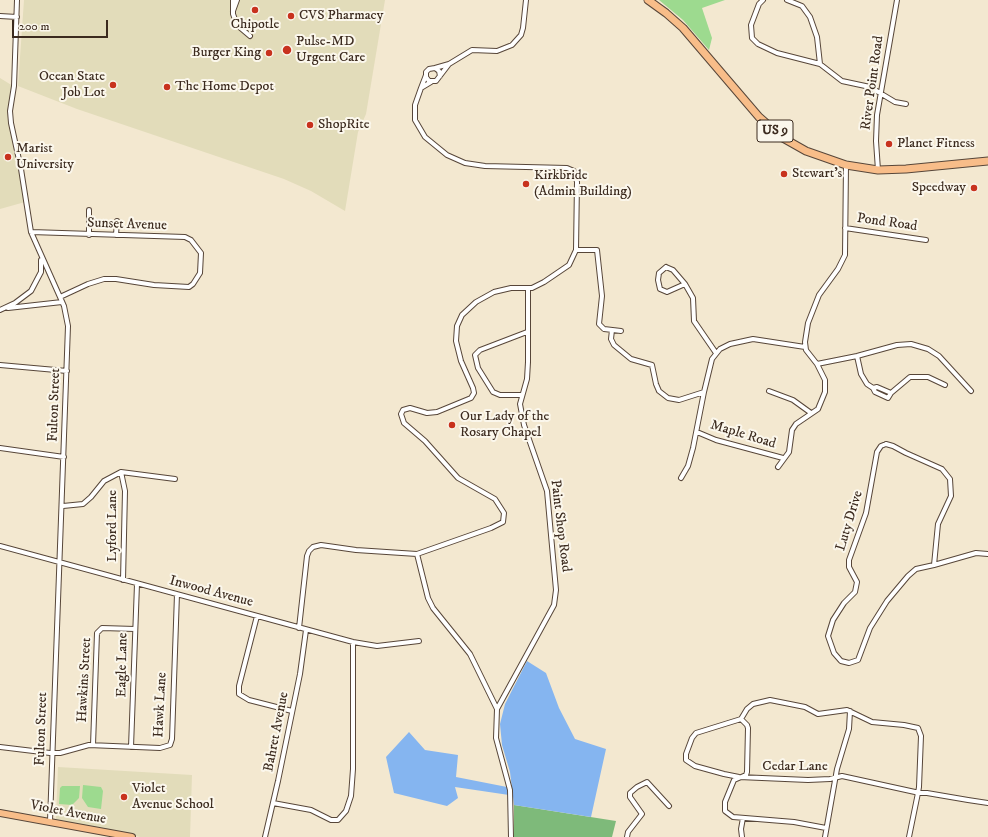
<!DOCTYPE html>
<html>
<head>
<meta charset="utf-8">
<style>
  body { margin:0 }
  #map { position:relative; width:988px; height:837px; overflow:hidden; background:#f3e8d0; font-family:"IM FELL DW Pica",serif }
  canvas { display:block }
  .scale { position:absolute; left:12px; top:20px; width:96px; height:18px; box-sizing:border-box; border:2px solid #3b2a1e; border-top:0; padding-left:5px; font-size:12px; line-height:14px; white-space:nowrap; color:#3b2a1e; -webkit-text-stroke:3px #fbf7ec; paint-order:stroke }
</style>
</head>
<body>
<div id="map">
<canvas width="988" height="837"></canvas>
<div class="scale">200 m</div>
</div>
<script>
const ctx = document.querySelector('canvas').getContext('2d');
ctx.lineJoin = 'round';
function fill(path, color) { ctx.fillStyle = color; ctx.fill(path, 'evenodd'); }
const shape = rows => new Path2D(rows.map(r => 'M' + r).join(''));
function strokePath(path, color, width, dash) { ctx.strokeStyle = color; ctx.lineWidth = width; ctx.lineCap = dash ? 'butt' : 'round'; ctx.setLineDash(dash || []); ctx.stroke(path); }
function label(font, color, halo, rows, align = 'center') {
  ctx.font = font + ' "IM FELL DW Pica",serif'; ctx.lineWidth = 4; ctx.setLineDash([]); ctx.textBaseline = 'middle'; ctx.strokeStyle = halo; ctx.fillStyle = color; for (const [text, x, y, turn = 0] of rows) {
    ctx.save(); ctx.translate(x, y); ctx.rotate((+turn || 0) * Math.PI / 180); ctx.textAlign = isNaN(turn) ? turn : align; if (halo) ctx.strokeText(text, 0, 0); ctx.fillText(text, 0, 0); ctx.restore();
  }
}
fill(shape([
  [24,0,385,0,366,114,358,132,345,211,311,191,284,179,77,109,18,86],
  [0,78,13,86,9,124,25,202,0,209],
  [58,767,192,775,190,837,140,837,56,819]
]), '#e2dcba');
fill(shape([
  [659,0,725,0,702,8,712,38,709,50,683,20],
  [83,785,101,787,103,791,101,809,88,807,82,798],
  [62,786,80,786,79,798,72,805,59,804,60,788]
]), '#9dda8f');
fill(shape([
  [514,805,616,821,612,837,514,837]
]), '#7eba7a');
fill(shape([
  [527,661,546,673,559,708,575,739,606,749,591,817,514,805,510,772,502,745,500,724,505,704],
  [409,732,425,750,458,755,456,777,507,787,509,795,455,787,458,798,447,806,394,793,386,757]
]), '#85b5f0');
const street = shape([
  [17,0,14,86,10,111,11,123,21,169,31,232,64,306,68,326,50,821],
  [233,0,233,14,237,25,250,36],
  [763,0,759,4,751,25,752,38,758,44,777,53,820,64,817,37,810,17,802,6,787,0],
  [233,11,237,0],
  [0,16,17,17],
  [449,64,472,50,497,51,512,45,521,35,523,28,526,0],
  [820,64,842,81,870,87,895,102,906,104],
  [435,68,449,64,436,81,429,81,426,77,426,72,429,69,435,68,439,71,440,76],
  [426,75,421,88,431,82],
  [878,170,876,141,877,115,897,0],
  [89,210,89,235],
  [845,228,926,240],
  [31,232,185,237,191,240,201,253,200,273,193,284,189,287,154,285,116,279,104,279,88,284,60,297],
  [116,235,117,221],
  [576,250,597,250,602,296,599,324,604,329,621,331],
  [666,267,673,270,685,284,667,292,660,289,658,280,659,273,666,267],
  [685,284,693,298,694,321,716,353],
  [8,308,62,302],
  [0,310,15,303,31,291,41,272,41,260],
  [612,330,611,339,614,345,631,359,652,365,656,384,659,391,668,398,679,400,704,392,712,359,720,349,730,344,753,339,805,347],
  [857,356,861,374,867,384,873,388,875,392,888,398,891,393,910,377,928,377,945,385],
  [817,364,857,356,897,345,911,344,928,349,939,356,971,391],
  [0,365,67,371],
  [873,388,877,387,891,393],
  [769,391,793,400,811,413],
  [521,395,500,395,493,392,478,368,475,355,480,350,527,332],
  [697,432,716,440,783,458],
  [886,444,893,446,906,453,942,469,950,479,951,496,938,524,934,565,916,569,908,576,887,601,870,628,858,660,849,663,841,661,834,653,828,636,833,620,844,603,855,592,857,582,849,567,849,560,866,513,877,452,881,446,886,444],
  [0,448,64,457],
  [778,467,789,452,792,430,796,424,818,409,825,392,825,380,817,364,806,350,805,342,808,323,819,295,838,269,845,255,846,165],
  [121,472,125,491,123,580],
  [681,478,688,466,693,448,704,392],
  [63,506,83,504,91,497,104,481,121,472,175,479],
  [0,546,353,642,377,646,419,641],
  [417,554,428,598,433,608,470,654,497,709,496,738,510,790,511,837],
  [934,565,976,553,988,554],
  [257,616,239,686,239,694,249,700,292,711],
  [299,628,307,556,309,551,313,547,321,545,356,550,417,554,491,528,503,522,504,513,495,499,458,478,425,441,404,423,401,414,403,410,410,408,427,413,437,412,471,398,474,393,473,388,461,361,456,341,457,326,462,315,476,302,494,292,511,288,532,288,544,282,569,265,576,250,577,182,574,171,567,168,485,166,465,163,447,155,425,137,415,120,415,105,421,88],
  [497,709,554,605,556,590,547,491,524,425,520,404,527,379,528,362,528,288],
  [741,719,747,725,748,728,747,772,746,775,734,780,725,802,725,811,733,817,794,822,826,828],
  [93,745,97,633,102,628,135,629],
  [0,747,50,753,60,753,89,745,160,748,170,745,172,739,177,594],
  [131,747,137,584],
  [273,803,311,810,331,820,338,820,346,811,351,796,353,769,353,642],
  [265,837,278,781,300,674,306,630],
  [627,837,628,832,642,814,630,797,630,793,637,787,647,782,669,806],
  [742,837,741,829,743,818],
  [825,837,837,769,849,729,850,711],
  [909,837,918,793,919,787,921,736,918,728,904,725,872,722,847,710,818,714,805,707,770,700,753,704,747,709,741,719,696,733,692,738,686,754,686,760,695,766,724,774,739,777,808,780,830,779,842,776,915,792,918,793,927,793,968,800,988,803]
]);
const primary = shape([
  [0,813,132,837]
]);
const highway = shape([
  [648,0,666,13,683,28,759,117,783,138,806,151,846,165,878,170,906,169,988,161]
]);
strokePath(street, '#574639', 6);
strokePath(primary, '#574639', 8);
strokePath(highway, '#574639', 9);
strokePath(street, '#fff', 4);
strokePath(primary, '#f8bd89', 6);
strokePath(highway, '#f8bd89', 7);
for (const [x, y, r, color] of [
  [255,10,4,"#c8321e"],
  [291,16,4,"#c8321e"],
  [287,50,5,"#c8321e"],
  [269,53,4,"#c8321e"],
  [113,85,4,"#c8321e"],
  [167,87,4,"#c8321e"],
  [310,125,4,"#c8321e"],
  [889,144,4,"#c8321e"],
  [8,157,4,"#c8321e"],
  [784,174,4,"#c8321e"],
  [526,184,4,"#c8321e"],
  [974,188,4,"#c8321e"],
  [452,425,4,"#c8321e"],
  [124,797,4,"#c8321e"]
]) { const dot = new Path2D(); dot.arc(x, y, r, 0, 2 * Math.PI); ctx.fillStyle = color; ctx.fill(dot); strokePath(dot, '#fbf7ec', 1.5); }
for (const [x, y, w] of [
  [775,131,36]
]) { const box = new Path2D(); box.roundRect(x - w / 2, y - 11, w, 22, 3); ctx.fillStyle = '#fbf7ec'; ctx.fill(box); strokePath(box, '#3b2a1e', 1); }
label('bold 13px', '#3b2a1e', null, [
  ["US 9",775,131]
]);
label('14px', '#3b2a1e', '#fbf7ec', [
  ["CVS Pharmacy",299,16],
  ["Chipotle",255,25,"center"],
  ["Pulse-MD",296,42],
  ["Urgent Care",296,58],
  ["Burger King",261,53,"right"],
  ["Ocean State",105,77,"right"],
  ["Job Lot",105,93,"right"],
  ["The Home Depot",175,87],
  ["ShopRite",318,125],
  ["Planet Fitness",897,144],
  ["Marist",16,149],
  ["University",16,165],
  ["Stewart's",792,174],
  ["Kirkbride",534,176],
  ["(Admin Building)",534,192],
  ["Speedway",966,188,"right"],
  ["Our Lady of the",460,417],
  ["Rosary Chapel",460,433],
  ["Violet",132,789],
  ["Avenue School",132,805]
], 'left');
label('14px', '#3b2a1e', '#fbf7ec', [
  ["River Point Road",873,83,-82],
  ["Pond Road",887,223,8],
  ["Sunset Avenue",127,225,2],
  ["Fulton Street",55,405,-88],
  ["Maple Road",743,435,17],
  ["Luty Drive",850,521,-73],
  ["Lyford Lane",113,526,-90],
  ["Paint Shop Road",560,526,83],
  ["Inwood Avenue",211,592,15],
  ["Eagle Lane",123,665,-89],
  ["Hawkins Street",85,680,-87],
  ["Hawk Lane",161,705,-87],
  ["Fulton Street",42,729,-88],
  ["Bahret Avenue",277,732,-79],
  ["Cedar Lane",795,767],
  ["Violet Avenue",68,813,11]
]);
</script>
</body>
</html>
